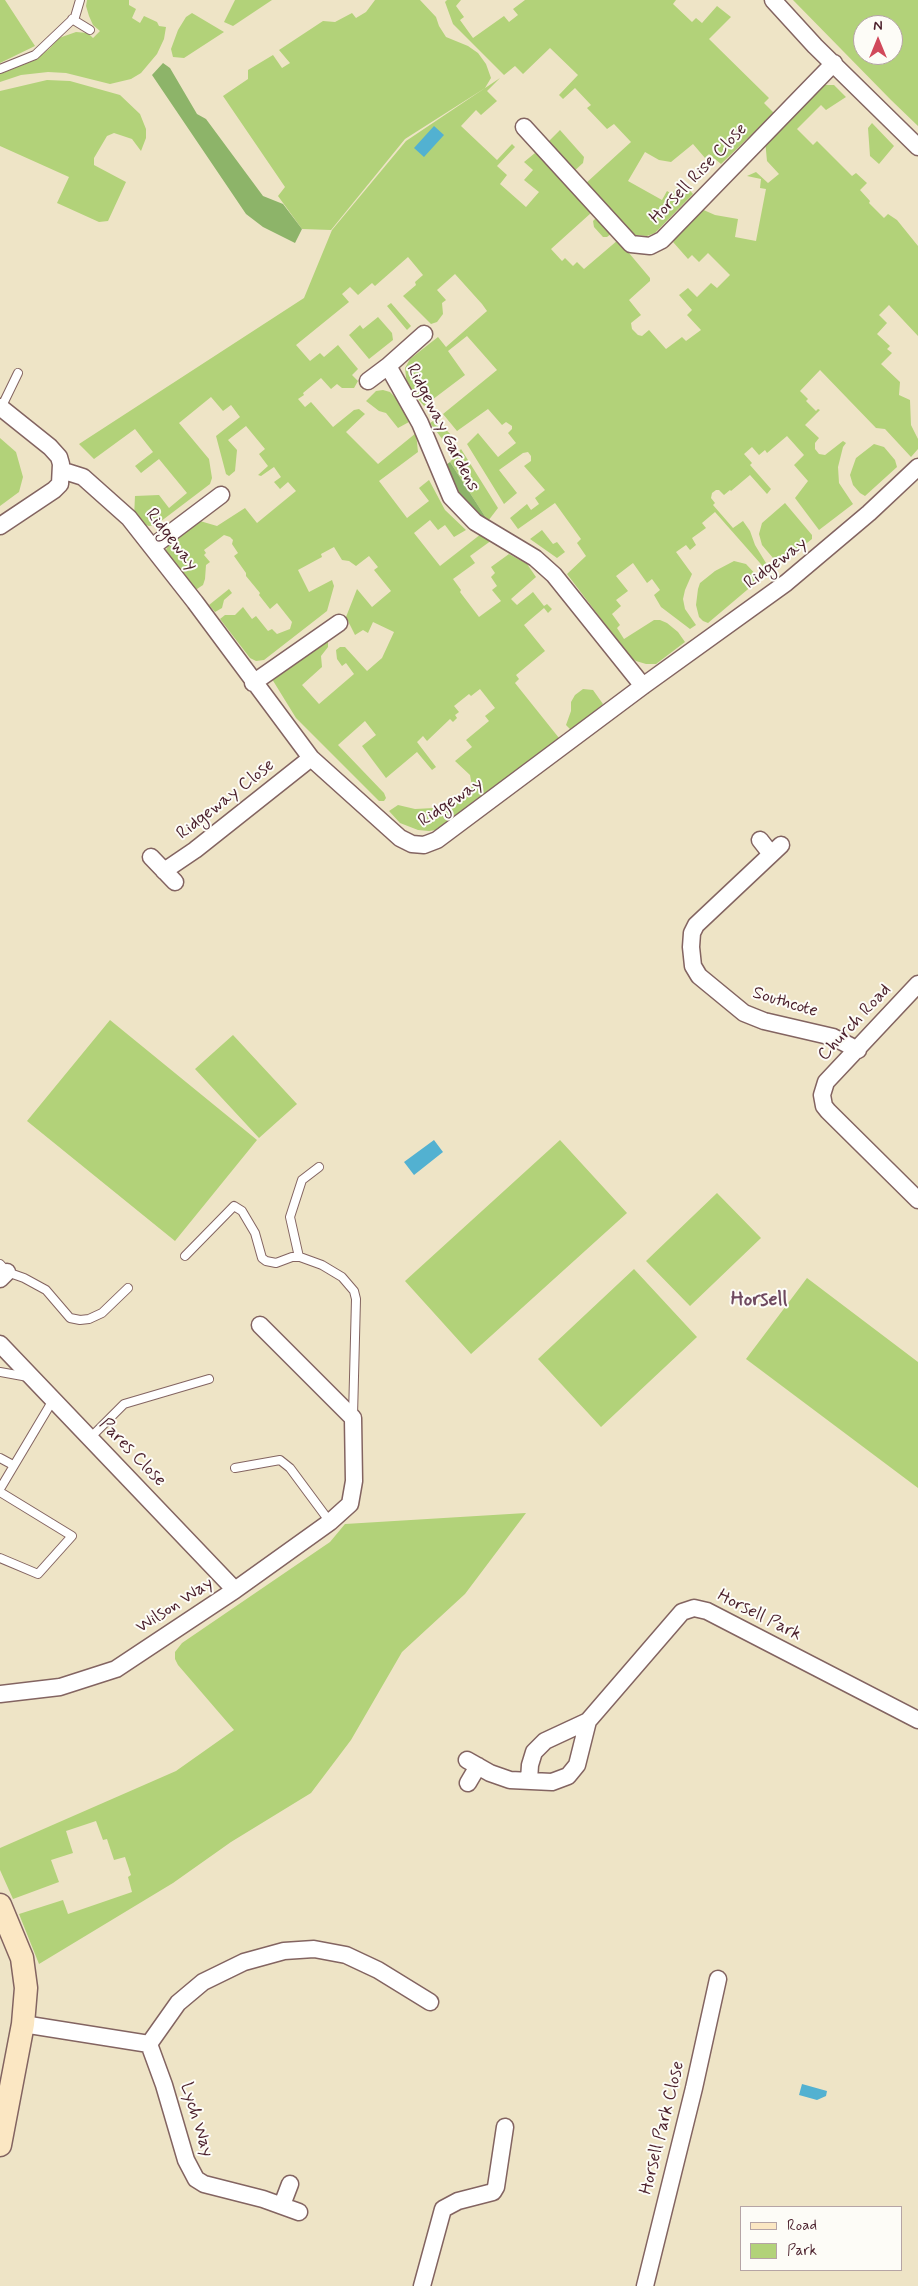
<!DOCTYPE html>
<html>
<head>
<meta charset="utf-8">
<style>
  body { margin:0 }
  #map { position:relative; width:918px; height:2286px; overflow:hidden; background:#eee4c6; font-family:Mynerve,sans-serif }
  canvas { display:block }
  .legend { position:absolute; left:740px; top:2206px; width:162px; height:65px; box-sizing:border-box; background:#fdfcf7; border:1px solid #b5a4a5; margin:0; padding:6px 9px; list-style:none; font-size:15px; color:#4a1f2b }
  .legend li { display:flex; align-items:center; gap:10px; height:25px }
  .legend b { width:25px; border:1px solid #b5a4a5 }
  .north { position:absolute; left:853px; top:15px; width:50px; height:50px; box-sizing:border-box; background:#fdfcf7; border:1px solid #b5a4a5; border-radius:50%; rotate:0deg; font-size:14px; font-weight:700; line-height:20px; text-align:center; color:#4a1f2b }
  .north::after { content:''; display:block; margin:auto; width:18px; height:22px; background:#d1495b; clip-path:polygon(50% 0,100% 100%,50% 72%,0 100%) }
</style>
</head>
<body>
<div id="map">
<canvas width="918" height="2286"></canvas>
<ul class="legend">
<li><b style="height:6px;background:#fbe7c3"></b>Road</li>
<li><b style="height:14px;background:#b2d279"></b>Park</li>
</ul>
<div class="north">N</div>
</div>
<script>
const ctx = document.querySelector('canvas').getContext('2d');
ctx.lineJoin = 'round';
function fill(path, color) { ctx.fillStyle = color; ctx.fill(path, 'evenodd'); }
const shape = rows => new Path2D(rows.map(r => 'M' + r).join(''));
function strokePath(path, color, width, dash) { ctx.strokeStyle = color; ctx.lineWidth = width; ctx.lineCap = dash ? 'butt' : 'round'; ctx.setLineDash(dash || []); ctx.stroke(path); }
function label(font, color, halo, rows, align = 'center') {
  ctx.font = font + ' Mynerve,sans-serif'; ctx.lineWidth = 4; ctx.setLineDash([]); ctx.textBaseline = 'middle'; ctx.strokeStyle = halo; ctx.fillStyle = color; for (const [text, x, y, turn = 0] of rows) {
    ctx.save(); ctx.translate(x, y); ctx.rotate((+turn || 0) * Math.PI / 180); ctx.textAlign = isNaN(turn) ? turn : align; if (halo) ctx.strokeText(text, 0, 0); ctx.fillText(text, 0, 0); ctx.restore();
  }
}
fill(shape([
  [0,0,5,0,35,46,0,63],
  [87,0,129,0,129,5,136,9,132,18,140,23,144,16,157,22,159,26,166,27,164,39,157,54,141,73,131,79,110,84,66,73,48,72,21,75,0,82,0,74,35,60,49,49,59,38,76,32,88,33,93,38,100,31,93,25,89,16,86,6],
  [235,0,272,0,233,26,224,22],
  [375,0,420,0,436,17,439,26,446,37,468,46,478,53,486,64,491,78,485,88,405,139,331,230,302,229,278,196,285,187,223,96,248,79,248,70,273,55,282,68,290,63,279,50,323,21,335,22,352,13,356,18,366,12],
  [447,0,461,0,456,6,464,17,460,20,473,38,504,16,509,22,518,15,513,9,525,0,676,0,673,4,692,22,696,18,702,23,717,6,731,17,709,39,769,98,764,103,774,113,721,164,709,154,705,158,693,144,671,162,659,160,645,152,628,181,662,200,667,191,672,194,679,184,682,182,693,194,655,233,647,236,633,235,585,184,631,142,614,124,607,129,587,108,591,105,575,88,563,99,559,95,578,75,550,48,523,74,515,66,504,75,453,24,445,2],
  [793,0,918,0,918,126,891,100],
  [863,25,893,25,893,55,863,55],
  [192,13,224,32,184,58,173,57,171,49,178,30,186,17],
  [500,78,487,91,497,101,481,115,476,110,461,126,497,160,512,144,515,147,497,166,507,175,500,184,526,207,539,192,524,180,533,170,524,162,535,153,541,155,591,213,551,249,562,261,565,258,573,266,577,262,584,269,618,240,650,278,650,281,629,300,641,315,631,323,632,329,638,335,642,336,649,330,666,349,682,337,686,341,701,330,687,315,692,310,679,295,688,288,697,297,711,283,717,288,730,275,708,253,699,262,692,255,688,259,673,242,699,208,715,215,738,219,735,237,756,241,766,189,760,188,761,179,747,176,756,172,768,183,779,174,767,161,765,140,824,85,834,85,846,97,826,110,821,105,797,129,813,145,817,141,852,176,856,173,867,183,860,190,870,201,869,203,884,218,888,214,897,220,918,246,918,336,889,305,879,315,887,323,877,334,890,346,887,349,892,353,881,364,900,382,899,395,910,400,911,425,918,439,918,449,911,457,885,429,876,428,820,370,800,391,808,399,806,401,816,411,818,409,820,410,805,425,819,438,815,443,815,449,819,454,825,455,843,441,846,443,843,447,838,467,839,483,853,504,819,530,795,498,808,481,794,465,804,455,787,436,767,453,765,450,759,455,752,447,744,454,752,463,750,465,771,489,767,494,750,475,731,491,730,490,724,495,719,490,716,490,712,493,711,498,715,503,713,505,733,528,743,521,750,531,755,545,769,568,767,571,715,512,702,523,706,528,692,538,696,545,690,550,686,545,676,552,692,574,685,590,683,599,685,609,696,625,690,629,661,607,654,595,660,590,652,579,647,583,633,563,616,576,628,591,616,600,621,606,612,614,620,625,617,628,624,639,654,620,660,620,667,623,678,632,685,642,656,664,646,664,636,661,630,657,567,574,586,556,577,543,581,539,555,503,518,529,510,518,527,504,531,510,539,504,535,498,545,490,524,466,531,461,531,456,528,452,523,453,499,470,517,493,504,504,467,444,478,433,498,457,516,443,508,433,512,429,512,426,506,422,502,425,488,409,457,431,443,414,497,370,467,336,448,351,465,375,424,406,407,386,405,368,410,359,438,337,446,347,487,311,482,304,455,274,437,290,446,300,442,303,443,314,437,322,431,324,403,296,416,285,415,282,423,275,408,257,375,286,372,283,358,295,350,287,342,294,349,302,296,345,310,361,320,353,324,357,338,345,358,369,352,375,358,381,354,388,342,388,337,384,331,389,321,378,303,393,304,395,298,399,305,407,311,402,333,427,354,410,359,409,365,414,346,432,378,464,416,433,418,452,379,481,407,518,429,501,419,488,429,480,445,510,466,530,454,537,445,525,438,530,430,520,414,533,440,566,481,534,492,540,470,556,475,563,453,579,461,590,460,592,479,617,501,601,492,590,497,586,491,577,495,573,491,567,509,554,527,564,536,577,511,599,517,605,533,592,544,606,547,604,552,609,548,613,544,608,524,625,545,651,516,675,519,679,515,683,559,738,442,829,429,831,418,830,400,823,389,811,398,805,415,809,434,808,465,797,472,786,470,775,455,761,472,747,466,740,489,721,485,716,495,708,480,689,471,696,469,694,454,706,459,712,455,715,457,718,453,722,450,719,427,741,423,736,417,742,436,767,432,770,417,752,386,778,362,746,376,735,365,721,338,745,384,793,386,798,384,801,379,801,296,718,272,679,323,639,328,642,328,647,321,656,322,667,302,685,319,704,354,674,346,663,342,666,337,659,336,650,340,647,345,647,367,671,382,658,394,632,373,622,368,633,363,630,355,635,346,617,357,589,372,607,391,591,374,570,378,567,369,556,356,566,349,561,342,560,334,547,321,554,322,557,298,570,309,592,332,580,334,586,327,611,264,660,256,661,250,658,220,619,225,615,235,615,243,607,252,619,256,616,268,631,272,629,277,634,290,629,292,622,277,603,270,609,259,595,260,593,246,576,246,573,234,556,238,553,232,544,233,540,230,537,224,535,204,550,206,553,204,555,210,562,206,565,205,579,203,585,191,593,164,553,171,541,200,521,217,526,245,508,257,523,296,491,288,482,280,489,274,482,281,477,274,467,261,476,258,475,268,466,259,454,265,449,246,426,228,440,237,450,235,471,229,476,226,474,216,436,240,417,231,405,223,411,211,397,179,423,209,459,212,478,210,484,156,525,149,526,139,523,134,517,135,496,159,495,169,508,187,493,159,459,141,473,135,466,153,452,135,429,94,459,79,444,304,298,332,230,406,141],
  [47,80,70,81,120,95,140,114,146,129,146,138,141,151,132,139,114,133,107,136,94,158,94,165,126,182,108,221,99,222,57,203,69,177,0,146,0,91],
  [872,123,894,146,879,164,870,156,868,128],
  [560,130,584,157,583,163,572,173,548,142],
  [596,218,612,233,607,237,603,237,594,227,593,221],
  [391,303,411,326,407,330,387,306],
  [378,317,392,333,393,340,369,359,349,335,360,325,363,329],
  [383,390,390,392,397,399,409,422,398,428,386,413,379,411,366,401,376,391],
  [436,419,453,437,446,444,430,423],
  [0,438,16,452,23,477,19,492,0,506],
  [874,444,884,447,895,460,897,467,865,496,860,493,853,485,850,475,856,458],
  [461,449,498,508,488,521,450,462],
  [785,503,812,535,812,539,779,565,762,545,759,534,762,523],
  [542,530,553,544,557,542,565,552,557,558,530,539],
  [734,561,746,564,760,579,708,623,703,621,699,617,696,605,698,589,700,583,715,571],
  [229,589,232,593,224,600,222,608,215,612,209,605],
  [583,689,593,690,603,704,572,731,566,725,571,711,571,702,575,695],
  [110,1020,257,1140,175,1241,27,1121],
  [233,1035,297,1104,259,1138,195,1069],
  [560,1140,627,1213,471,1354,405,1281],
  [717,1193,761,1238,690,1306,646,1261],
  [634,1269,697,1337,601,1427,538,1359],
  [807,1278,918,1362,918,1488,746,1359],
  [526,1513,465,1594,402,1652,351,1740,311,1793,231,1842,173,1883,39,1964,19,1914,63,1900,68,1914,132,1892,128,1877,131,1875,125,1857,114,1860,107,1839,103,1840,96,1821,66,1831,73,1853,51,1860,59,1882,13,1899,0,1870,0,1848,176,1771,234,1730,178,1665,175,1659,175,1652,182,1643,330,1542,345,1524]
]), '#b2d279');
fill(shape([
  [163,63,170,68,197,114,206,119,263,196,283,204,302,229,295,243,263,227,246,214,152,75],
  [450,462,488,521,465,507,442,468]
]), '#8db469');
fill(shape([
  [434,126,444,135,424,157,414,148],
  [434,1140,443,1152,414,1175,404,1162],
  [802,2084,827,2091,826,2096,817,2100,799,2095]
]), '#52b1d1');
const lane = shape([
  [72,19,90,30],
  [0,69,35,55,75,17,80,0],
  [1,408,18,373],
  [185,1256,234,1206,242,1211,255,1233,262,1258,266,1261,276,1263,292,1257,300,1257,322,1265,342,1277,354,1291,356,1299,353,1416],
  [299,1257,290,1217,302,1180,319,1167],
  [0,1264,7,1272,24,1278,46,1290,70,1318,80,1320,89,1319,102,1313,128,1288],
  [0,1372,28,1377],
  [90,1438,124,1404,209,1379],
  [0,1458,13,1465],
  [235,1468,280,1460,290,1468,330,1522],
  [0,1489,53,1400],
  [0,1492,72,1536,38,1574,0,1558]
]);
const street = shape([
  [773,0,815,46,918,147],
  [524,127,631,244,650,246,662,240,834,63],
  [424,334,388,366,420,423,451,497,475,522,535,558,554,575,643,686],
  [368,381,388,366],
  [0,407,50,447,59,457,61,464,60,484,54,490,0,526],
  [61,470,83,477,129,518,195,602,311,758,400,838,412,844,424,845,437,840,643,686,786,583,869,513,918,467],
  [152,547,221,495],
  [253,683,339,623],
  [760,840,771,854],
  [781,845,696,925,692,933,691,947,693,966,699,976,744,1013,764,1021,833,1037,858,1050],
  [151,857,175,882],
  [164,871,195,850,311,758],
  [918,984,826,1082,822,1095,824,1106,828,1111,918,1200],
  [0,1279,7,1272],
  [0,1344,235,1590],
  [0,1694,60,1687,116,1669,235,1590,330,1522,350,1504,354,1481,353,1418,260,1325],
  [467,1760,490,1773,510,1780,552,1782,568,1776,577,1765,588,1721,682,1612,694,1608,707,1611,918,1720],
  [529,1780,530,1765,534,1752,545,1741,588,1721],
  [468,1783,478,1766],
  [23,2024,149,2044,164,2085,186,2160,196,2179,204,2184,263,2199,299,2212],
  [149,2044,178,2003,203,1982,244,1962,284,1951,314,1949,346,1955,378,1970,430,2002],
  [282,2205,290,2184],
  [422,2286,443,2209,458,2201,493,2192,496,2187,505,2127],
  [645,2286,694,2088,718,1979]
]);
const secondary = shape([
  [0,1905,22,1958,26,1988,23,2024,0,2145]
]);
strokePath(lane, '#836461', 10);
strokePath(street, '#836461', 19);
strokePath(secondary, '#836461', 25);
strokePath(lane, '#fff', 8);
strokePath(street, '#fff', 16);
strokePath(secondary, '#fbe7c3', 22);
label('18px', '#4a1f2b', '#fdfcf7', [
  ["Horsell Rise Close",699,174,-46],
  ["Ridgeway Gardens",442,428,63],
  ["Ridgeway",171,540,52],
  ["Ridgeway",776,564,-37],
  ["Ridgeway Close",226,800,-38],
  ["Ridgeway",451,803,-34],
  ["Southcote",785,1003,17],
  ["Church Road",855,1023,-47],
  ["Pares Close",132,1453,46],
  ["Wilson Way",175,1606,-33],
  ["Horsell Park",759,1616,27],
  ["Lych Way",196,2120,73],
  ["Horsell Park Close",663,2128,-76]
]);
label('bold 20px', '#6f4a60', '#fdfcf7', [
  ["Horsell",759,1301]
]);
</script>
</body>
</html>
